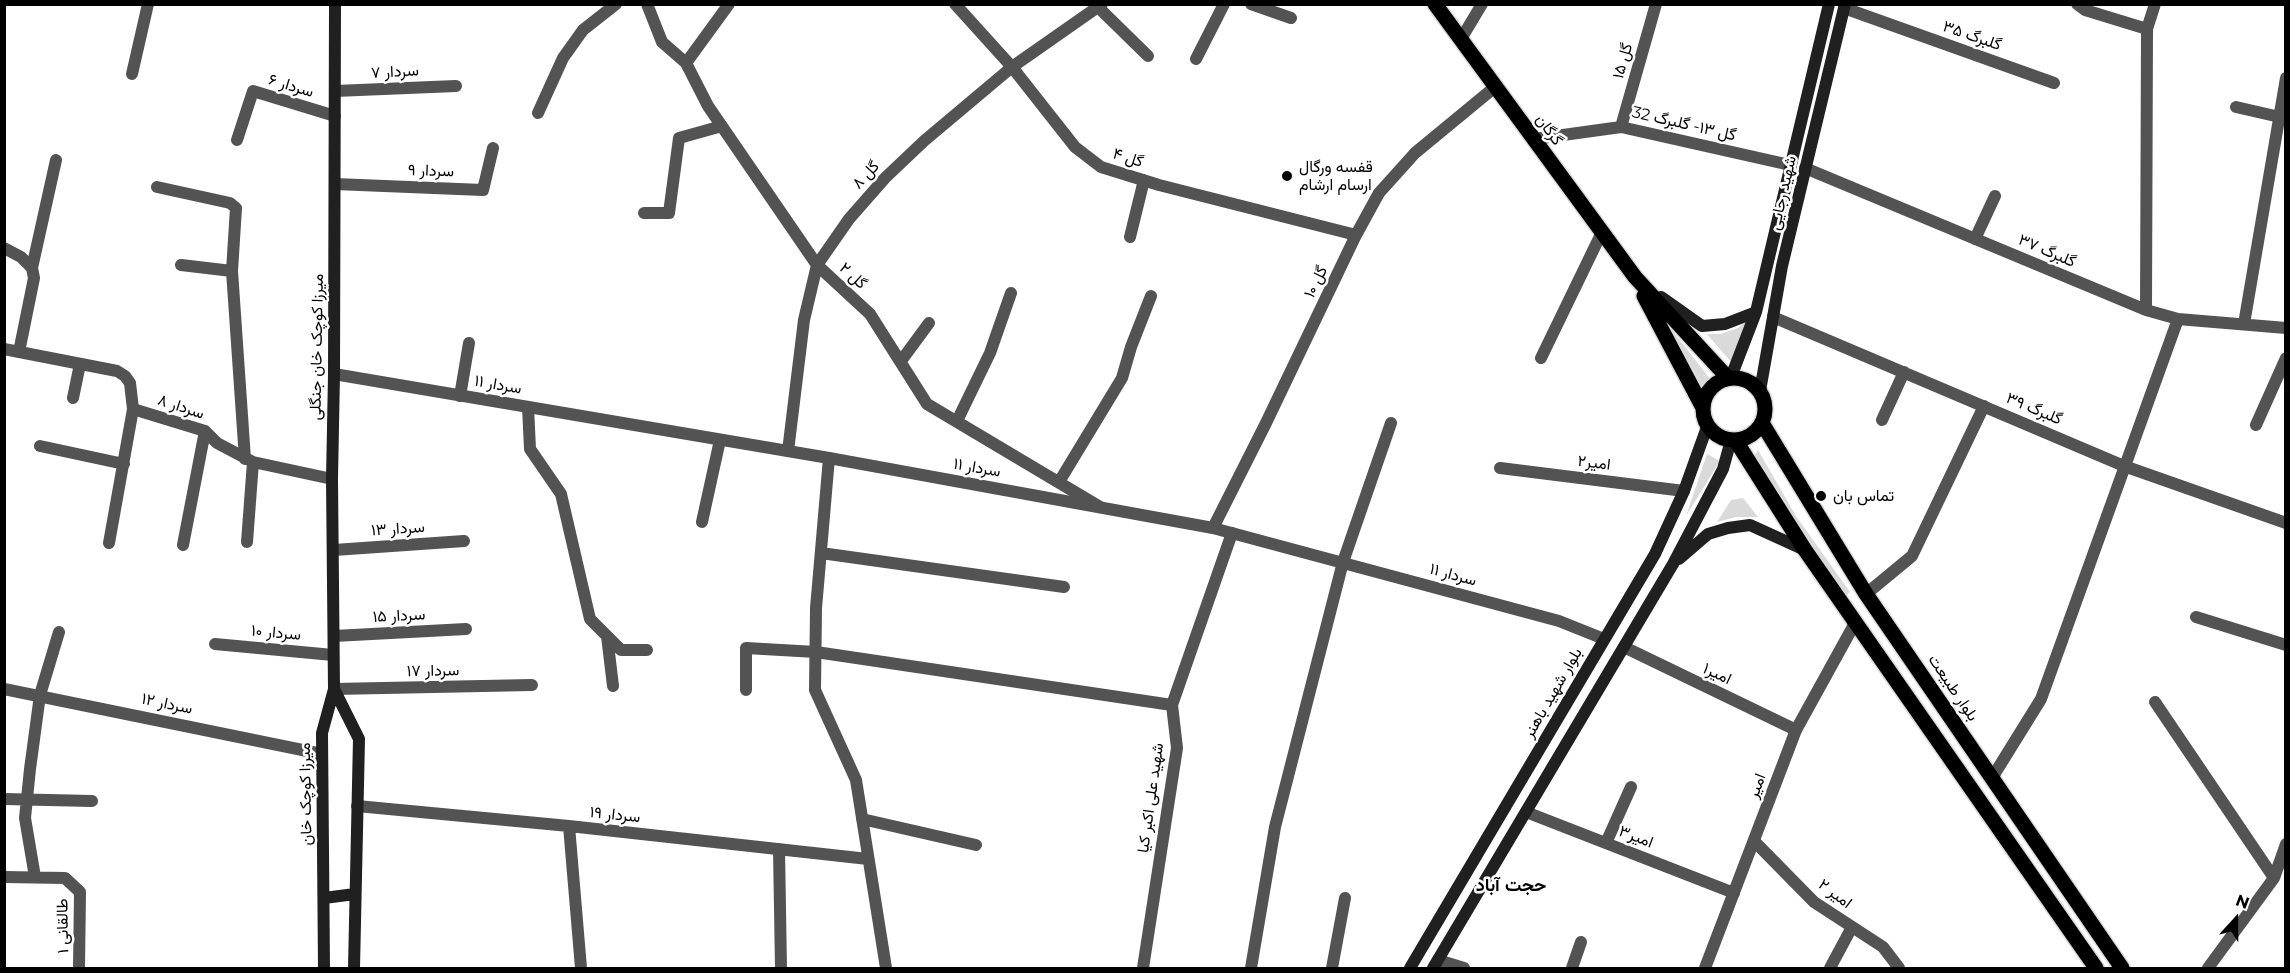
<!DOCTYPE html>
<html>
<head>
<meta charset="utf-8">
<style>
  body { margin:0 }
  #map { position:relative; width:2290px; height:973px; overflow:hidden; background:#fff; font-family:Montserrat,sans-serif }
  canvas { display:block }
  .frame { position:absolute; inset:0; border:6px solid #000; pointer-events:none }
  .north { position:absolute; left:2206px; top:889px; width:60px; height:60px; -webkit-text-stroke:4px #fff; paint-order:stroke; rotate:21deg; font-size:16px; font-weight:700; line-height:24px; text-align:center; color:#000 }
  .north::after { content:''; display:block; margin:auto; width:21px; height:27px; background:#000; clip-path:polygon(50% 0,100% 100%,50% 72%,0 100%) }
</style>
</head>
<body>
<div id="map">
<canvas width="2290" height="973"></canvas>
<div class="frame"></div>
<div class="north">N</div>
</div>
<script>
const ctx = document.querySelector('canvas').getContext('2d');
ctx.lineJoin = 'round';
function fill(path, color) { ctx.fillStyle = color; ctx.fill(path, 'evenodd'); }
const shape = rows => new Path2D(rows.map(r => 'M' + r).join(''));
function strokePath(path, color, width, dash) { ctx.strokeStyle = color; ctx.lineWidth = width; ctx.lineCap = dash ? 'butt' : 'round'; ctx.setLineDash(dash || []); ctx.stroke(path); }
function label(font, color, halo, rows, align = 'center') {
  ctx.font = font + ' Montserrat,Vazirmatn,sans-serif'; ctx.lineWidth = 5; ctx.setLineDash([]); ctx.textBaseline = 'middle'; ctx.strokeStyle = halo; ctx.fillStyle = color; for (const [text, x, y, turn = 0] of rows) {
    ctx.save(); ctx.translate(x, y); ctx.rotate((+turn || 0) * Math.PI / 180); ctx.textAlign = isNaN(turn) ? turn : align; if (halo) ctx.strokeText(text, 0, 0); ctx.fillText(text, 0, 0); ctx.restore();
  }
}
fill(shape([
  [1661,316,1711,380,1703,389],
  [1749,318,1732,363,1707,334,1721,334,1738,328],
  [1758,450,1796,516,1850,592,1845,596,1749,464],
  [1707,454,1720,461,1686,516],
  [1743,498,1758,517,1736,517,1717,522,1731,500]
]), '#dadada');
const primary = shape([
  [1435,4,1635,277,1728,378],
  [1644,296,1702,406],
  '1703 409a31 31 0 1 1 62 0a31 31 0 1 1-62 0Z',
  [1762,423,1866,594,2122,968],
  [1736,441,1805,550,2096,968]
]);
strokePath(primary, '#dbdbdb', 18);
strokePath(shape([
  [647,4,662,42,686,63,708,106,817,265,870,314,927,404,1100,507],
  [955,4,1012,67,1075,147,1101,167,1159,185,1356,235],
  [1251,4,1291,18],
  [2077,4,2085,10,2147,29],
  [1098,7,1148,56],
  [1844,8,2054,83],
  [1461,39,1482,4],
  [1196,59,1224,4],
  [686,63,729,4],
  [132,74,148,4],
  [335,91,456,86],
  [2236,107,2284,118],
  [538,113,563,58,583,30,616,4],
  [1621,127,1656,4],
  [1534,139,1621,127,1790,165],
  [237,140,253,91,335,116],
  [1805,168,2146,310,2178,319,2286,328],
  [335,184,483,190,493,148],
  [157,187,230,203,236,208,232,271,245,459],
  [644,213,669,213,679,138,722,126],
  [1130,237,1144,180],
  [1975,239,1995,196],
  [4,248,21,257,32,268,34,278,19,352],
  [181,265,232,271],
  [32,268,56,160],
  [2146,310,2147,29,2155,4],
  [1773,317,2124,466,2286,523],
  [2244,324,2286,78],
  [4,349,117,371,125,376,130,383,133,409,205,431,217,443,253,462,332,479],
  [1541,358,1602,232],
  [901,361,929,323],
  [460,396,469,343],
  [73,398,80,364],
  [528,407,530,449,561,494,590,619,621,650,647,650],
  [1882,420,1904,372],
  [957,421,990,353,1011,293],
  [2256,425,2286,358],
  [40,446,124,464],
  [788,451,804,320,817,265,849,219,885,178,924,141,1012,67,1102,4],
  [829,458,816,608,815,690,856,780,886,968],
  [1500,468,1684,491],
  [1059,482,1122,378,1131,347,1151,296],
  [702,522,720,440],
  [1213,528,1266,423,1356,235,1379,193,1415,153,1495,87],
  [247,542,253,462],
  [109,543,133,409],
  [183,545,205,431],
  [334,550,464,541],
  [821,553,1064,587],
  [1866,594,1912,556,1984,406],
  [2196,617,2286,645],
  [334,636,466,629],
  [607,636,613,686],
  [215,644,333,655],
  [1624,647,1796,730],
  [4,689,322,754],
  [334,689,532,685],
  [746,690,746,648,816,652,1172,705],
  [2155,702,2274,878],
  [1992,778,2041,699,2178,319],
  [4,799,92,801],
  [357,806,569,826,868,859],
  [1526,812,1734,893],
  [862,819,976,845],
  [569,826,581,968],
  [1754,841,1814,902,1883,947,1899,968],
  [1606,843,1631,787],
  [779,849,781,968],
  [4,877,65,878,80,892,79,968],
  [35,877,25,818,30,769,40,695,59,632],
  [1438,960,1464,968],
  [1143,968,1177,748,1172,705,1232,533],
  [1251,968,1275,827,1343,562,1391,423],
  [1332,968,1345,898],
  [1572,968,1581,942],
  [1830,968,1852,927],
  [2208,968,2274,878,2286,844]
]), '#535353', 12);
strokePath(shape([
  [334,374,829,458,1213,528,1559,621,1604,639],
  [1705,968,1796,730,1855,623]
]), '#535353', 12);
strokePath(shape([
  [1661,297,1702,326,1725,324,1756,312],
  [1731,377,1756,312,1829,4],
  [1760,391,1782,266,1845,4],
  [1679,559,1708,534,1728,528,1750,525,1805,550],
  [334,689,359,739,354,968],
  [324,898,355,894],
  [324,968,322,733,334,689,332,479,334,374,335,4],
  [1410,968,1655,554,1684,491,1707,427],
  [1433,968,1673,564,1723,469,1731,440]
]), '#202020', 12);
strokePath(primary, '#000', 15);
for (const [x, y, r, color] of [
  [1287,176,6,"#000"],
  [1821,496,6,"#000"]
]) { const dot = new Path2D(); dot.arc(x, y, r, 0, 2 * Math.PI); ctx.fillStyle = color; ctx.fill(dot); strokePath(dot, '#fff', 2); }
label('16px', '#000', '#fff', [
  ["گلبرگ ۳۵",1972,36,19],
  ["گل ۱۵",1623,61,-74],
  ["سردار ۷",395,72,-3],
  ["سردار ۶",291,86,17],
  ["گل ۱۳- گلبرگ 32",1684,124,13],
  ["گرگان",1549,130,54],
  ["گل ۴",1128,158,18],
  ["سردار ۹",431,171,2],
  ["گل ۸",866,175,-47],
  ["شهید رجایی",1783,193,-77],
  ["گلبرگ ۳۷",2047,251,23],
  ["گل ۲",853,276,42],
  ["گل ۱۰",1316,282,-64],
  ["میرزا کوچک خان جنگلی",317,347,-89],
  ["سردار ۱۱",498,385,10],
  ["سردار ۸",181,407,18],
  ["گلبرگ ۳۹",2034,409,23],
  ["امیر۲",1594,463,7],
  ["سردار ۱۱",977,468,10],
  ["سردار ۱۳",398,529,-4],
  ["سردار ۱۱",1453,575,15],
  ["سردار ۱۵",399,616,-3],
  ["سردار ۱۰",276,633,5],
  ["سردار ۱۷",433,671,-1],
  ["امیر۱",1717,674,25],
  ["بلوار طبیعت",1953,688,56],
  ["بلوار شهید باهنر",1553,693,-60],
  ["سردار ۱۲",167,704,12],
  ["امیر",1757,786,-69],
  ["میرزا کوچک خان",306,794,-91],
  ["شهید علی اکبر کیا",1151,798,-82],
  ["سردار ۱۹",615,815,6],
  ["امیر۳",1636,837,21],
  ["امیر ۲",1835,894,37],
  ["طالقانی ۱",63,926,-91]
]);
label('16px', '#000', '#fff', [
  ["قفسه ورگال",1299,167],
  ["ارسام ارشام",1299,185],
  ["تماس بان",1833,496]
], 'left');
label('bold 18px', '#000', '#fff', [
  ["حجت آباد",1511,886]
]);
</script>
</body>
</html>
